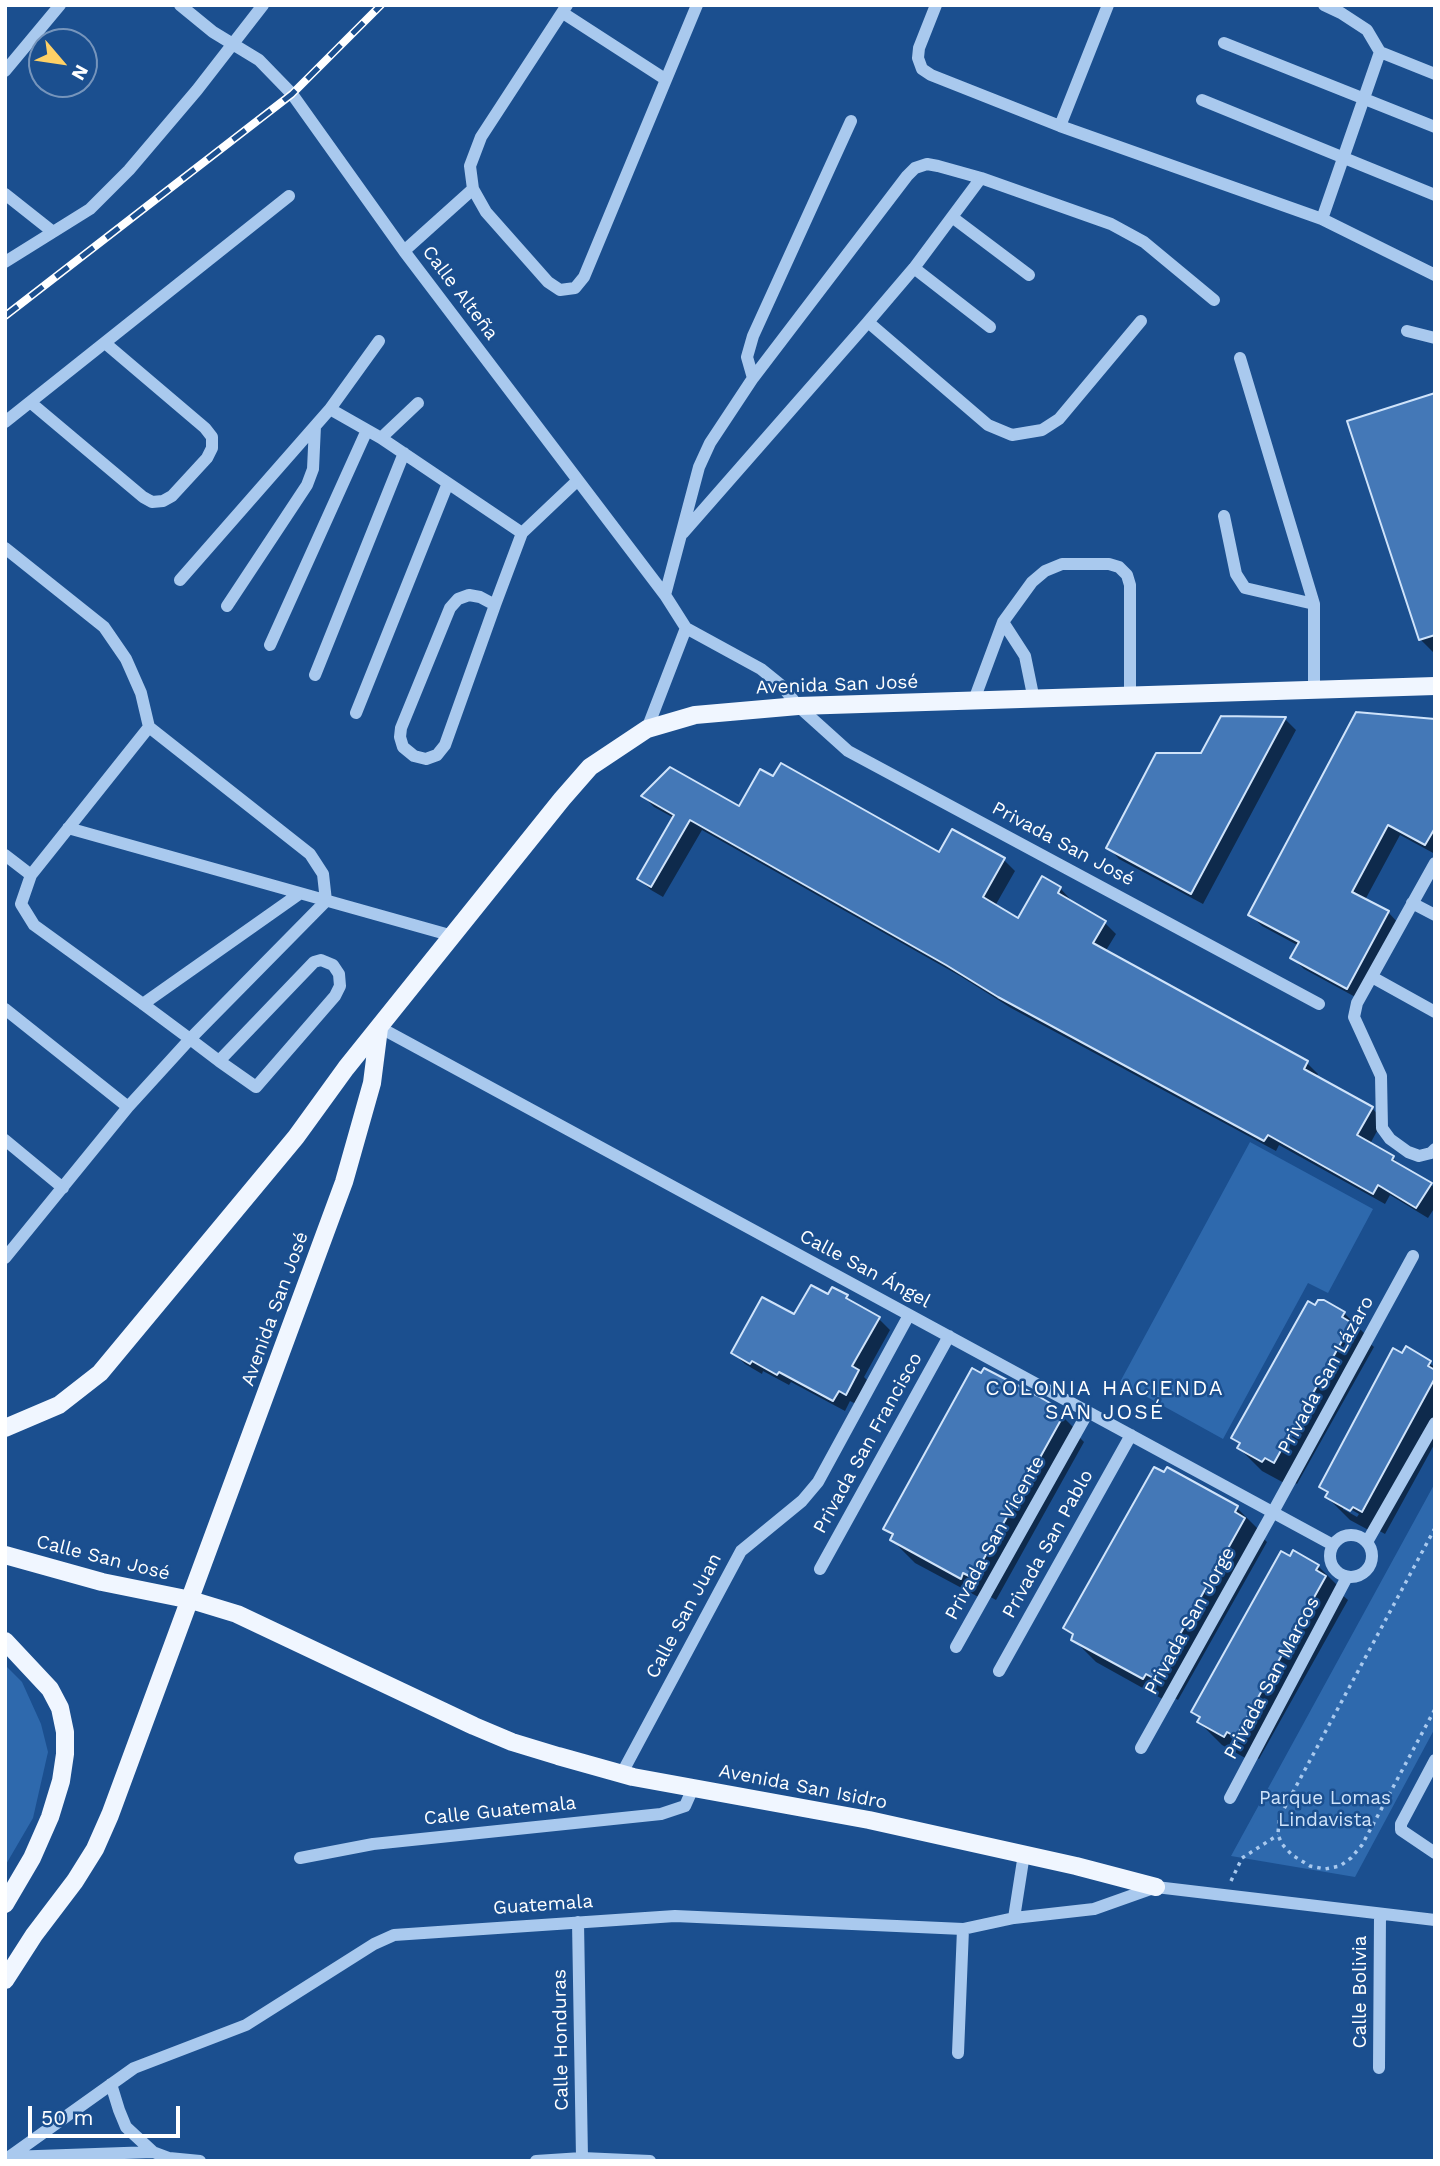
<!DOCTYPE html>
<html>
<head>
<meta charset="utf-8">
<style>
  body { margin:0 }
  #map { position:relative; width:1440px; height:2166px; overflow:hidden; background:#1b4f8f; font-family:"Work Sans",sans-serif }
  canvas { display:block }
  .frame { position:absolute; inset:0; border:7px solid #fff; pointer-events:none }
  .north { position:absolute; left:28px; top:28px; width:70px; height:70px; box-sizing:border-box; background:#1b4f8f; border:2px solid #7695bc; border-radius:50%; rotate:119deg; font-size:19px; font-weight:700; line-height:28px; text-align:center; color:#fff }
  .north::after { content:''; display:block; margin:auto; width:24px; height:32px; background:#ffd166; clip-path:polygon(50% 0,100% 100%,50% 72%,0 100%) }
  .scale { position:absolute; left:28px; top:2106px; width:152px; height:32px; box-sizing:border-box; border:4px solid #fff; border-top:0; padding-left:9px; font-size:21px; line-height:24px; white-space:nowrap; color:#fff; -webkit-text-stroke:5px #1b4f8f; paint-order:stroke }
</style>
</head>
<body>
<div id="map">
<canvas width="1440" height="2166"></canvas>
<div class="frame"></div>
<div class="north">N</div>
<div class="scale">50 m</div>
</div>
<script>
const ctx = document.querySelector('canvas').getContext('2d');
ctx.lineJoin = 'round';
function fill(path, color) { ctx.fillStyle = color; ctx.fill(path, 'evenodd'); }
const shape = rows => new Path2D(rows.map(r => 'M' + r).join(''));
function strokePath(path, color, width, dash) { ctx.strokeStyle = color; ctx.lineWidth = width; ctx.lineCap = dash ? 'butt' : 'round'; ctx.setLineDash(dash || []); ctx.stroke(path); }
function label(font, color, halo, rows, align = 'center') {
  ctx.font = font + ' "Work Sans",sans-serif'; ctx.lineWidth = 5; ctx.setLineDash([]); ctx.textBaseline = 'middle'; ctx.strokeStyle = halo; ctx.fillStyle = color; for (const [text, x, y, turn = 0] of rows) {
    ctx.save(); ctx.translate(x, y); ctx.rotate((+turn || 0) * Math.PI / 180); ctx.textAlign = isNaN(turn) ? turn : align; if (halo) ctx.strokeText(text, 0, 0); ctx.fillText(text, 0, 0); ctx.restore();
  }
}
fill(shape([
  [1250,1142,1373,1209,1328,1293,1308,1283,1223,1439,1120,1382],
  [1435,1483,1435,1728,1355,1877,1231,1856],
  [5,1665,22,1682,41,1724,48,1752,33,1818,5,1866]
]), '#2e69ad');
fill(shape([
  [1435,396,1435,654,1420,639],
  [1285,719,1296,730,1203,904,1119,859,1108,847,1203,754],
  [1435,729,1435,854,1400,835,1365,900,1388,912,1399,924,1359,999,1304,969,1292,958,1299,946,1262,926,1250,915],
  [643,796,740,809,940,854,1003,859,1015,871,995,906,1019,921,1060,888,1071,900,1070,902,1105,923,1116,934,1105,952,1307,1063,1318,1074,1316,1077,1372,1108,1383,1120,1370,1144,1393,1158,1404,1169,1430,1184,1435,1188,1435,1207,1428,1218,1390,1195,1385,1204,1279,1145,1276,1151,1011,1008,960,976,702,830,663,897,651,890,639,879,674,818,654,807],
  [828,1296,847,1297,855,1305,878,1318,890,1330,864,1377,870,1383,858,1405,850,1401,845,1411,791,1382,789,1385,763,1371,762,1374,745,1364,733,1353],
  [1316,1307,1344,1313,1367,1336,1365,1339,1374,1347,1297,1484,1288,1479,1286,1484,1262,1471,1239,1448,1241,1445,1233,1437],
  [1407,1349,1435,1367,1435,1443,1385,1534,1376,1529,1374,1533,1350,1520,1327,1497,1329,1494,1321,1486],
  [1343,1505,1359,1514,1357,1517,1343,1509],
  [985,1370,1054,1408,1077,1431,1076,1434,1084,1442,996,1600,987,1595,984,1600,915,1563,892,1540,893,1537,885,1529],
  [1167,1469,1237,1508,1260,1531,1259,1534,1267,1542,1178,1700,1169,1695,1166,1701,1096,1662,1073,1639,1074,1637,1066,1628],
  [1290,1559,1318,1566,1341,1589,1339,1592,1348,1600,1259,1759,1250,1754,1247,1759,1222,1745,1199,1722,1201,1719,1193,1712]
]), '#0007');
const building = shape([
  [1435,393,1435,635,1419,640,1347,421,1435,393],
  [1356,712,1435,719,1435,828,1425,845,1388,825,1352,892,1389,911,1347,989,1290,958,1299,942,1248,915,1356,712],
  [1221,716,1286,717,1191,894,1106,848,1156,753,1201,753,1221,716],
  [781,763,939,852,952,829,1005,858,983,897,1018,918,1042,876,1061,887,1058,893,1106,921,1093,943,1308,1061,1304,1069,1373,1107,1357,1135,1394,1156,1392,1160,1432,1183,1416,1208,1378,1185,1373,1194,1268,1135,1264,1141,998,997,946,965,690,820,651,887,637,879,674,815,641,796,670,767,739,806,760,769,773,776,781,763],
  [811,1285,828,1294,832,1287,848,1295,846,1298,880,1317,852,1366,859,1370,846,1395,839,1391,833,1401,779,1372,777,1375,752,1361,750,1364,731,1353,762,1297,794,1314,811,1285],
  [1318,1300,1324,1300,1345,1312,1342,1317,1352,1323,1274,1463,1265,1458,1262,1462,1237,1448,1240,1443,1231,1438,1308,1301,1315,1305,1318,1300],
  [1406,1346,1431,1361,1428,1366,1435,1370,1435,1378,1362,1512,1353,1507,1350,1511,1325,1497,1328,1492,1319,1487,1393,1348,1402,1353,1406,1346],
  [972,1368,981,1373,984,1368,1038,1396,1055,1406,1052,1412,1062,1418,973,1578,963,1573,961,1579,890,1540,893,1534,883,1529,972,1368],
  [1154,1467,1164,1472,1167,1467,1238,1506,1235,1512,1245,1518,1155,1679,1146,1674,1143,1679,1071,1640,1073,1634,1063,1628,1154,1467],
  [1293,1550,1319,1565,1316,1570,1326,1576,1236,1737,1227,1732,1224,1737,1197,1722,1200,1717,1191,1712,1281,1551,1290,1556,1293,1550]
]);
fill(building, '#4478b7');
strokePath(building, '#cfe3fa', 2);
strokePath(shape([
  [1435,1528,1279,1818,1278,1835,1282,1844,1292,1855,1310,1866,1325,1869,1340,1866,1351,1858,1362,1845,1435,1709],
  [1231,1881,1242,1858,1278,1835]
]), '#a9c9ee', 3.5, [3.5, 5]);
strokePath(shape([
  [180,5,213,32,259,60,292,94,404,251,665,595,686,628,761,669,782,686,798,706,848,751,1319,1004],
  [567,5,481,137,470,166,473,189,486,212,548,282,560,290,575,288,584,277,697,5],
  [936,5,919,48,918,58,922,69,931,75,1060,126],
  [1108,5,1060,126,1322,219,1435,275],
  [563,13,665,79],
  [1224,43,1435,127],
  [1380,52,1435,74],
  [5,71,60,5],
  [1202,100,1435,195],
  [5,194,53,232],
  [952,217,1029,275],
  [1322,219,1380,52,1367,30,1341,13,1324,5],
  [404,251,473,189],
  [5,262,90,209,129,170,197,90,263,5],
  [914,268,990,327],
  [868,322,914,268,981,178],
  [1407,331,1435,338],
  [1240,358,1314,604,1314,691],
  [753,378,747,357,753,336,851,121],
  [30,402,143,497,152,502,163,501,172,496,207,458,212,448,212,437,205,428,105,343],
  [330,409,379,341],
  [5,422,289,196],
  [381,438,418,403],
  [1224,516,1236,574,1245,588,1314,604],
  [683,533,868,322,988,425,1012,435,1042,430,1059,419,1141,321],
  [5,548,104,627,126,659,141,693,149,727,310,854,323,874,326,901,190,1039,128,1107,5,1258],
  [180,580,330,409,381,438,522,533,578,480],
  [469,595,480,597,495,605,445,745,437,755,426,759,414,756,403,747,400,737,401,728,450,608,458,599,469,595],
  [665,595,699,467,710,443,753,378,907,176,915,168,927,164,938,166,981,178,1111,224,1144,242,1214,300],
  [495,605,522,533],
  [227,606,307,485,313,469,315,426],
  [1003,622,1025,656,1034,700],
  [270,645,367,430],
  [315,675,404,453],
  [974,700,1003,622,1032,582,1045,571,1062,564,1109,564,1119,567,1127,575,1130,585,1130,697],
  [356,713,448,483],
  [149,727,31,875,21,904,34,925,143,1004,190,1039,219,1061,256,1087,335,996,340,986,339,974,333,965,321,960,314,962,219,1061],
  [647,729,686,628],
  [68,828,453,936],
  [5,855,31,875],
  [1435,863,1357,1003,1354,1017,1381,1076,1382,1128,1390,1139,1408,1152,1419,1156,1431,1153,1435,1149],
  [1412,903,1435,915],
  [1372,977,1435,1012],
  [143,1004,299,894],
  [5,1009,128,1107],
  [379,1027,1333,1545],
  [5,1140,63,1188],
  '1330 1556a21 21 0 1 1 42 0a21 21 0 1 1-42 0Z',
  [1367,1542,1435,1423],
  [820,1569,949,1336],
  [956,1647,1088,1412],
  [999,1671,1131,1435],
  [1141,1748,1273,1512,1413,1256],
  [1435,1760,1401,1824,1401,1830,1435,1853],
  [622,1773,741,1551,802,1501,818,1482,909,1315],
  [1230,1798,1347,1577],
  [300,1858,373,1844,661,1814,685,1806,693,1788],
  [1014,1918,1024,1854],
  [578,1922,582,2158],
  [958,2053,963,1929],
  [1379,2068,1380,1915],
  [111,2084,119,2110,126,2127,153,2152],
  [9,2157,153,2152,169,2158,200,2161],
  [5,2160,134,2068,246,2025,374,1944,394,1935,675,1916,963,1929,1014,1918,1094,1909,1156,1887,1435,1920],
  [536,2161,582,2158,650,2161]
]), '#a9c9ee', 12);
strokePath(shape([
  [5,1428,59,1405,100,1373,296,1137,346,1068,562,799,590,767,647,729,695,715,798,706,1435,686],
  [5,1555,102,1582,191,1600,237,1614,474,1726,512,1742,558,1756,633,1777,869,1820,1076,1866,1156,1887],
  [5,1641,50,1689,60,1708,65,1732,65,1754,61,1781,50,1817,32,1858,5,1904],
  [5,1980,34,1935,75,1881,95,1849,110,1815,344,1182,372,1083,379,1028]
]), '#f0f6ff', 18);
const rail = shape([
  [5,316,292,94,381,5]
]);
strokePath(rail, '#fff', 8);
strokePath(rail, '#1b4f8f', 5, [16]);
label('19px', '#fff', '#1b4f8f', [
  ["Calle Alteña",460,293,53],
  ["Avenida San José",837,685,-2],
  ["Privada San José",1063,844,28],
  ["Calle San Ángel",865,1269,28],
  ["Avenida San José",275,1309,-70],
  ["Privada San Lázaro",1326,1375,-61],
  ["Privada San Francisco",868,1443,-61],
  ["Privada San Vicente",995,1538,-61],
  ["Privada San Pablo",1048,1544,-61],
  ["Calle San José",103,1558,14],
  ["Calle San Juan",684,1616,-62],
  ["Privada San Jorge",1190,1621,-61],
  ["Privada San Marcos",1272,1678,-62],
  ["Avenida San Isidro",803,1787,11],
  ["Calle Guatemala",500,1811,-6],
  ["Guatemala",543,1905,-4],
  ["Calle Bolivia",1360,1992,-90],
  ["Calle Honduras",561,2040,-91]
]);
label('19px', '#cfe3fa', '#1b4f8f', [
  ["Parque Lomas",1325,1798],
  ["Lindavista",1325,1820]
]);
ctx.letterSpacing = '2px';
label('21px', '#fff', '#1b4f8f', [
  ["COLONIA HACIENDA",1105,1389],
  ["SAN JOSÉ",1105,1413]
]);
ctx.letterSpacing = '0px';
</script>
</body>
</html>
